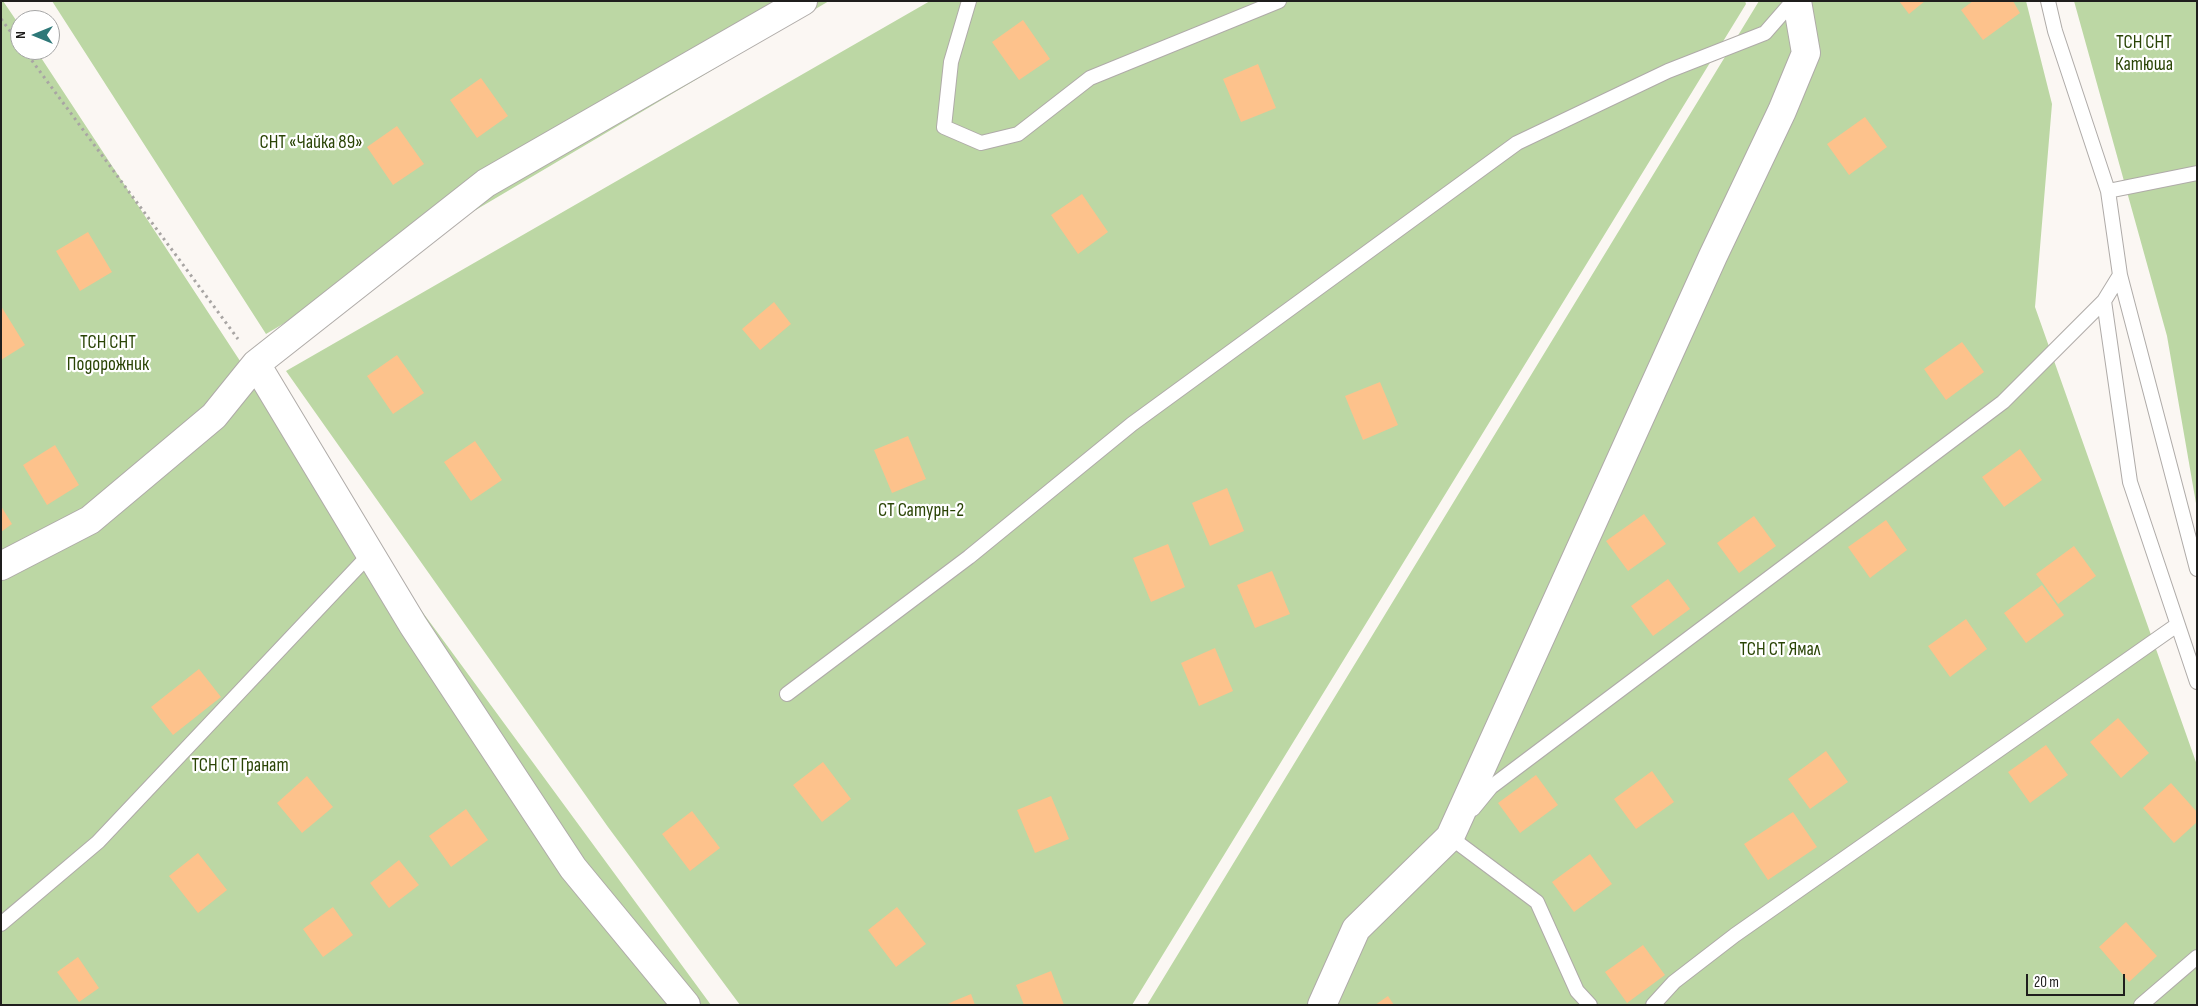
<!DOCTYPE html>
<html>
<head>
<meta charset="utf-8">
<style>
  body { margin:0 }
  #map { position:relative; width:2198px; height:1006px; overflow:hidden; background:#fbf7f3; font-family:"Sofia Sans Condensed",sans-serif }
  canvas { display:block }
  .frame { position:absolute; inset:0; border:2px solid #1f1e1d; pointer-events:none }
  .north { position:absolute; left:10px; top:10px; width:50px; height:50px; box-sizing:border-box; background:#fff; border:1px solid #a5a5a5; border-radius:50%; rotate:270deg; font-size:14px; font-weight:700; line-height:20px; text-align:center; color:#1f1e1d }
  .north::after { content:''; display:block; margin:auto; width:18px; height:22px; background:#2e7878; clip-path:polygon(50% 0,100% 100%,50% 72%,0 100%) }
  .scale { position:absolute; left:2026px; top:974px; width:99px; height:22px; box-sizing:border-box; border:2px solid #1f1e1d; border-top:0; padding-left:6px; font-size:15px; line-height:18px; white-space:nowrap; color:#1f1e1d; -webkit-text-stroke:4px #fff; paint-order:stroke }
</style>
</head>
<body>
<div id="map">
<canvas width="2198" height="1006"></canvas>
<div class="frame"></div>
<div class="north">N</div>
<div class="scale">20 m</div>
</div>
<script>
const ctx = document.querySelector('canvas').getContext('2d');
ctx.lineJoin = 'round';
function fill(path, color) { ctx.fillStyle = color; ctx.fill(path, 'evenodd'); }
const shape = rows => new Path2D(rows.map(r => 'M' + r).join(''));
function strokePath(path, color, width, dash) { ctx.strokeStyle = color; ctx.lineWidth = width; ctx.lineCap = dash ? 'butt' : 'round'; ctx.setLineDash(dash || []); ctx.stroke(path); }
function label(font, color, halo, rows, align = 'center') {
  ctx.font = font + ' "Sofia Sans Condensed",sans-serif'; ctx.lineWidth = 4.5; ctx.setLineDash([]); ctx.textBaseline = 'middle'; ctx.strokeStyle = halo; ctx.fillStyle = color; for (const [text, x, y, turn = 0] of rows) {
    ctx.save(); ctx.translate(x, y); ctx.rotate((+turn || 0) * Math.PI / 180); ctx.textAlign = isNaN(turn) ? turn : align; if (halo) ctx.strokeText(text, 0, 0); ctx.fillText(text, 0, 0); ctx.restore();
  }
}
fill(shape([
  [1,1,3,1,20,26,20,50,36,50,244,367,206,411,85,513,1,555],
  [52,1,829,1,266,334],
  [930,1,1745,1,1746,4,1132,1005,740,1005,608,827,286,371],
  [1759,1,2026,1,2052,104,2035,307,2197,765,2197,1005,1147,1005],
  [2074,1,2197,1,2197,509,2167,336],
  [255,384,711,1005,1,1005,1,576]
]), '#bcd7a4');
fill(shape([
  [1899,1,1925,1,1909,14],
  [1973,1,2013,1,2020,13,1983,40,1961,10],
  [1023,20,1050,59,1019,80,992,42],
  [1258,64,1276,108,1241,122,1223,79],
  [481,78,508,116,477,138,450,100],
  [1865,117,1887,147,1849,175,1827,144],
  [397,126,424,164,393,185,367,147],
  [1082,194,1108,232,1078,254,1051,215],
  [88,232,112,272,80,291,56,251],
  [774,302,791,324,760,350,742,329],
  [1,306,25,345,1,360],
  [1962,342,1984,372,1946,400,1924,369],
  [397,355,424,393,393,414,367,376],
  [1380,382,1398,425,1363,440,1345,396],
  [908,436,926,479,892,493,874,450],
  [475,441,502,480,471,501,444,462],
  [55,445,79,485,47,505,23,465],
  [2020,449,2042,480,2004,507,1982,477],
  [1227,488,1244,531,1210,546,1192,503],
  [1,506,12,524,1,532],
  [1644,514,1666,544,1628,571,1606,541],
  [1754,516,1776,546,1739,573,1717,543],
  [1886,520,1907,550,1870,578,1848,547],
  [1168,544,1185,587,1151,602,1133,558],
  [2074,546,2096,576,2058,604,2036,574],
  [1272,571,1290,614,1255,628,1237,585],
  [1668,579,1690,609,1653,636,1631,606],
  [2042,585,2064,615,2026,643,2004,613],
  [1966,619,1987,649,1950,677,1928,646],
  [1215,648,1233,691,1199,706,1181,663],
  [199,669,221,697,173,735,151,707],
  [2118,718,2149,753,2121,778,2090,742],
  [2046,745,2068,775,2030,803,2008,772],
  [1826,751,1848,782,1810,809,1788,779],
  [823,762,851,799,822,822,793,785],
  [1652,771,1674,802,1636,829,1614,799],
  [1536,775,1558,805,1520,833,1498,803],
  [307,776,333,807,302,833,277,803],
  [2171,783,2197,812,2197,822,2174,843,2143,808],
  [1051,796,1069,839,1035,853,1017,810],
  [466,809,488,840,451,867,429,836],
  [692,811,720,848,690,871,662,834],
  [1793,812,1817,847,1768,880,1744,844],
  [198,853,227,890,198,913,169,876],
  [1590,854,1612,884,1574,912,1552,882],
  [399,860,419,885,389,908,370,883],
  [333,907,353,935,323,957,303,929],
  [897,907,926,944,896,967,868,930],
  [2126,922,2157,956,2129,982,2099,947],
  [1643,945,1665,975,1627,1003,1605,972],
  [78,957,99,988,79,1002,57,972],
  [1051,971,1064,1005,1024,1005,1016,985],
  [971,994,975,1005,946,1005,954,1001],
  [1388,996,1394,1005,1375,1005]
]), '#fdc28c');
const service = shape([
  [969,1,951,62,944,127,981,143,1018,134,1090,78,1279,1],
  [2048,1,2055,31,2108,191,2120,275,2197,569],
  [2108,191,2197,173],
  [2120,275,2104,301,2130,482,2197,682],
  [787,694,969,557,1132,424,1517,143,1668,71,1765,33,1793,1],
  [1473,809,1491,787,2003,402,2104,301],
  [1453,834,1450,837,1537,902,1577,991,1590,1005],
  [1,924,98,842,370,554],
  [1653,1005,1674,982,1735,935,2177,625],
  [2141,1005,2197,957]
]);
const minor = shape([
  [256,364,413,625,573,868,686,1005],
  [1,566,90,520,214,416,256,364,486,183,803,1],
  [1322,1005,1356,929,1450,837,1713,256,1782,111,1806,53,1797,1]
]);
strokePath(service, '#afaba8', 16);
strokePath(minor, '#afaba8', 30);
strokePath(shape([
  [1,19,20,44],
  [24,50,238,339]
]), '#a8a5a3', 3, [2.5, 4]);
strokePath(service, '#fff', 14);
strokePath(minor, '#fff', 28);
label('19px', '#2a4405', '#fff', [
  ["ТСН СНТ",2144,43],
  ["Катюша",2144,65],
  ["СНТ «Чайка 89»",311,143],
  ["ТСН СНТ",108,343],
  ["Подорожник",108,365],
  ["СТ Сатурн-2",921,511],
  ["ТСН СТ Ямал",1780,650],
  ["ТСН СТ Гранат",240,766]
]);
</script>
</body>
</html>
